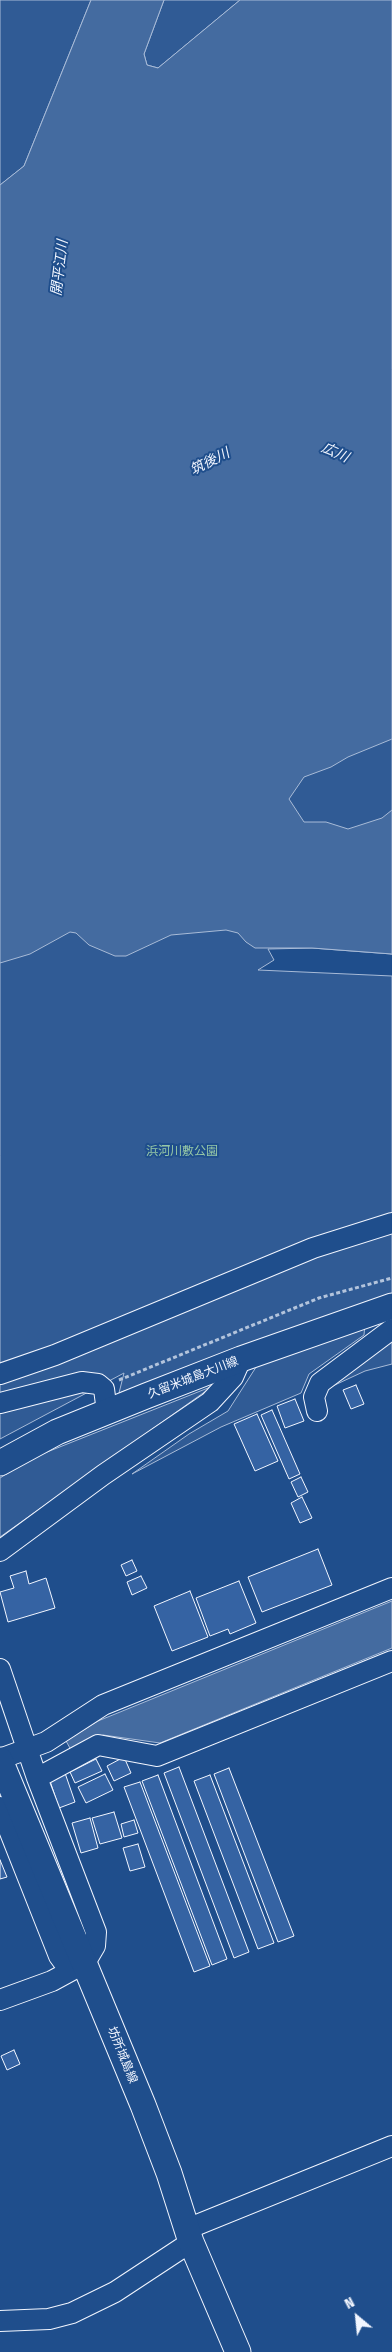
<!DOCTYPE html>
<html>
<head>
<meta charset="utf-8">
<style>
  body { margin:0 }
  #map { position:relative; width:392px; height:2352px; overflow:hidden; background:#1f4e8c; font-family:"Fira Sans Condensed",sans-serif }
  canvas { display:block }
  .north { position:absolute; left:332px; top:2292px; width:50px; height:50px; -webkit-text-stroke:4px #1f4e8c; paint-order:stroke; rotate:332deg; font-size:14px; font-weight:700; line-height:20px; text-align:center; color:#f2f6ff }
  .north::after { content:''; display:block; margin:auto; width:18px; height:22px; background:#f2f6ff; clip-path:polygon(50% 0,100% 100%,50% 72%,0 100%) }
</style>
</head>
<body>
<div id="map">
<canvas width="392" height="2352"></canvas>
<div class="north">N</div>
</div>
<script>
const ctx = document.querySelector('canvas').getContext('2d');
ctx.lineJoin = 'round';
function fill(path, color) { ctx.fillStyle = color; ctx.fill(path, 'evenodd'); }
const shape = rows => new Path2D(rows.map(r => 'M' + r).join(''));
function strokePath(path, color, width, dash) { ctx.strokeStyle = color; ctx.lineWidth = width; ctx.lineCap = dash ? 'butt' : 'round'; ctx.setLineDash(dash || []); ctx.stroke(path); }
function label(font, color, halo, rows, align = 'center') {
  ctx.font = font + ' "Fira Sans Condensed","Noto Sans JP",sans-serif'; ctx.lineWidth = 4; ctx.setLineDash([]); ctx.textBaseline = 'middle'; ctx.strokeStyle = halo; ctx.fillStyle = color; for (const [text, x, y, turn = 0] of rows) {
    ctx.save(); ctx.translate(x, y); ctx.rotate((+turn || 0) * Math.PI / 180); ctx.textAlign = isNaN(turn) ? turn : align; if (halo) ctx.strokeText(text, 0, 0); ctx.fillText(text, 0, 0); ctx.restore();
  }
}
const built = shape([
  [0,0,91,0,24,166,0,185,0,0],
  [164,0,240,0,158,68,147,65,144,54,164,0],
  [392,700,392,880,291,856,253,743,392,700],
  [0,873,392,954,312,948,268,949,274,960,258,970,392,976,392,1296,335,1313,119,1393,124,1373,0,1439,0,873],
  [365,1324,364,1335,309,1374,301,1393,221,1427,132,1474,189,1434,228,1411,258,1364,365,1324],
  [392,1339,392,1364,365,1371,324,1390,392,1339],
  [213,1386,0,1537,0,1478,32,1458,213,1386]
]);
fill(built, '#305b95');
strokePath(built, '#a8bbd7', 1);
const water = shape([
  [91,0,164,0,144,54,147,65,158,68,240,0,392,0,392,739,348,757,331,767,304,777,289,799,304,822,326,822,348,829,382,818,392,810,392,954,312,948,255,948,246,942,238,933,226,930,171,935,126,956,115,956,89,945,76,933,70,932,30,954,0,963,0,185,24,166,91,0],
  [392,1601,392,1648,160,1743,103,1735,71,1750,66,1741,98,1721,392,1601]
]);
fill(water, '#446ba0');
strokePath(water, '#a8bbd7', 1);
const building = shape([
  [356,1385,364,1404,351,1409,343,1390,356,1385],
  [295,1399,304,1421,285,1428,277,1406,295,1399],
  [272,1410,300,1474,289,1479,261,1415,272,1410],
  [257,1414,278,1461,255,1471,234,1424,257,1414],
  [301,1477,308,1492,298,1497,291,1482,301,1477],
  [302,1497,312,1518,300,1523,291,1503,302,1497],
  [318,1549,332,1585,262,1612,248,1577,318,1549],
  [132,1560,137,1571,126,1576,121,1565,132,1560],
  [26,1571,29,1584,46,1578,55,1608,8,1622,0,1592,14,1588,10,1576,26,1571],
  [141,1576,147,1588,132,1595,127,1582,141,1576],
  [239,1581,256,1623,230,1634,228,1629,210,1636,196,1598,239,1581],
  [190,1591,208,1637,172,1651,154,1606,190,1591],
  [124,1757,131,1773,114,1781,107,1766,124,1757],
  [96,1759,102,1771,75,1783,70,1772,96,1759],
  [179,1767,249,1952,234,1958,164,1773,179,1767],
  [229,1768,294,1936,278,1942,214,1774,229,1768],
  [65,1773,75,1802,59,1808,49,1778,65,1773],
  [105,1774,113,1790,86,1803,78,1787,105,1774],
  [158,1775,227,1959,212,1965,142,1781,158,1775],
  [210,1775,274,1943,258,1949,194,1781,210,1775],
  [140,1782,210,1966,194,1972,124,1787,140,1782],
  [114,1812,122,1838,100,1844,92,1818,114,1812],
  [90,1818,98,1848,81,1853,72,1823,90,1818],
  [134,1820,138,1833,124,1837,121,1824,134,1820],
  [138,1844,145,1867,130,1871,123,1848,138,1844],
  [0,1860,7,1877,0,1879,0,1860],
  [14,2050,20,2064,7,2070,1,2056,14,2050]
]);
fill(building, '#3563a3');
strokePath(building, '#f2f6ff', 1);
const minor = shape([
  [0,1374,55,1355,313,1248,392,1223],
  [0,1403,82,1382,98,1384,104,1389,107,1412],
  [317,1411,314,1397,320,1383,392,1329],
  [0,1551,103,1475,210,1402,233,1377,241,1359],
  [0,1669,37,1778,96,1932,95,1946,85,1963,52,1981,0,2000],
  [0,1759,46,1742,103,1705,392,1588],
  [37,1778,98,1745,157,1756,392,1661],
  [0,1807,59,1956,70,1971],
  [187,2229,392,2146],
  [0,2321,49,2319,72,2313,115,2292,191,2242]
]);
const major = shape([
  [0,1463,57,1432,146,1396,241,1359,392,1306],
  [0,1760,143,2105,169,2173,191,2242,238,2352]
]);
strokePath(minor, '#f2f6ff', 22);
strokePath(major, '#f2f6ff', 27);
strokePath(shape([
  [119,1380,319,1298,392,1278]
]), '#b3c4dc', 3, [4, 2.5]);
strokePath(minor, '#1f4e8c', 20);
strokePath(major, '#1f4e8c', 25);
label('12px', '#97c8a6', '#1f4e8c', [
  ["浜河川敷公園",182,1152]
]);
label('12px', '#f2f6ff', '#1f4e8c', [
  ["久留米城島大川線",193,1378,-21],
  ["坊所城島線",122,2055,68]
]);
label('italic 14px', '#f2f6ff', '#1f4e8c', [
  ["開平江川",60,268,-83],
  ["広川",335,453,24],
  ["筑後川",210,462,-27]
]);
</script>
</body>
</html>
